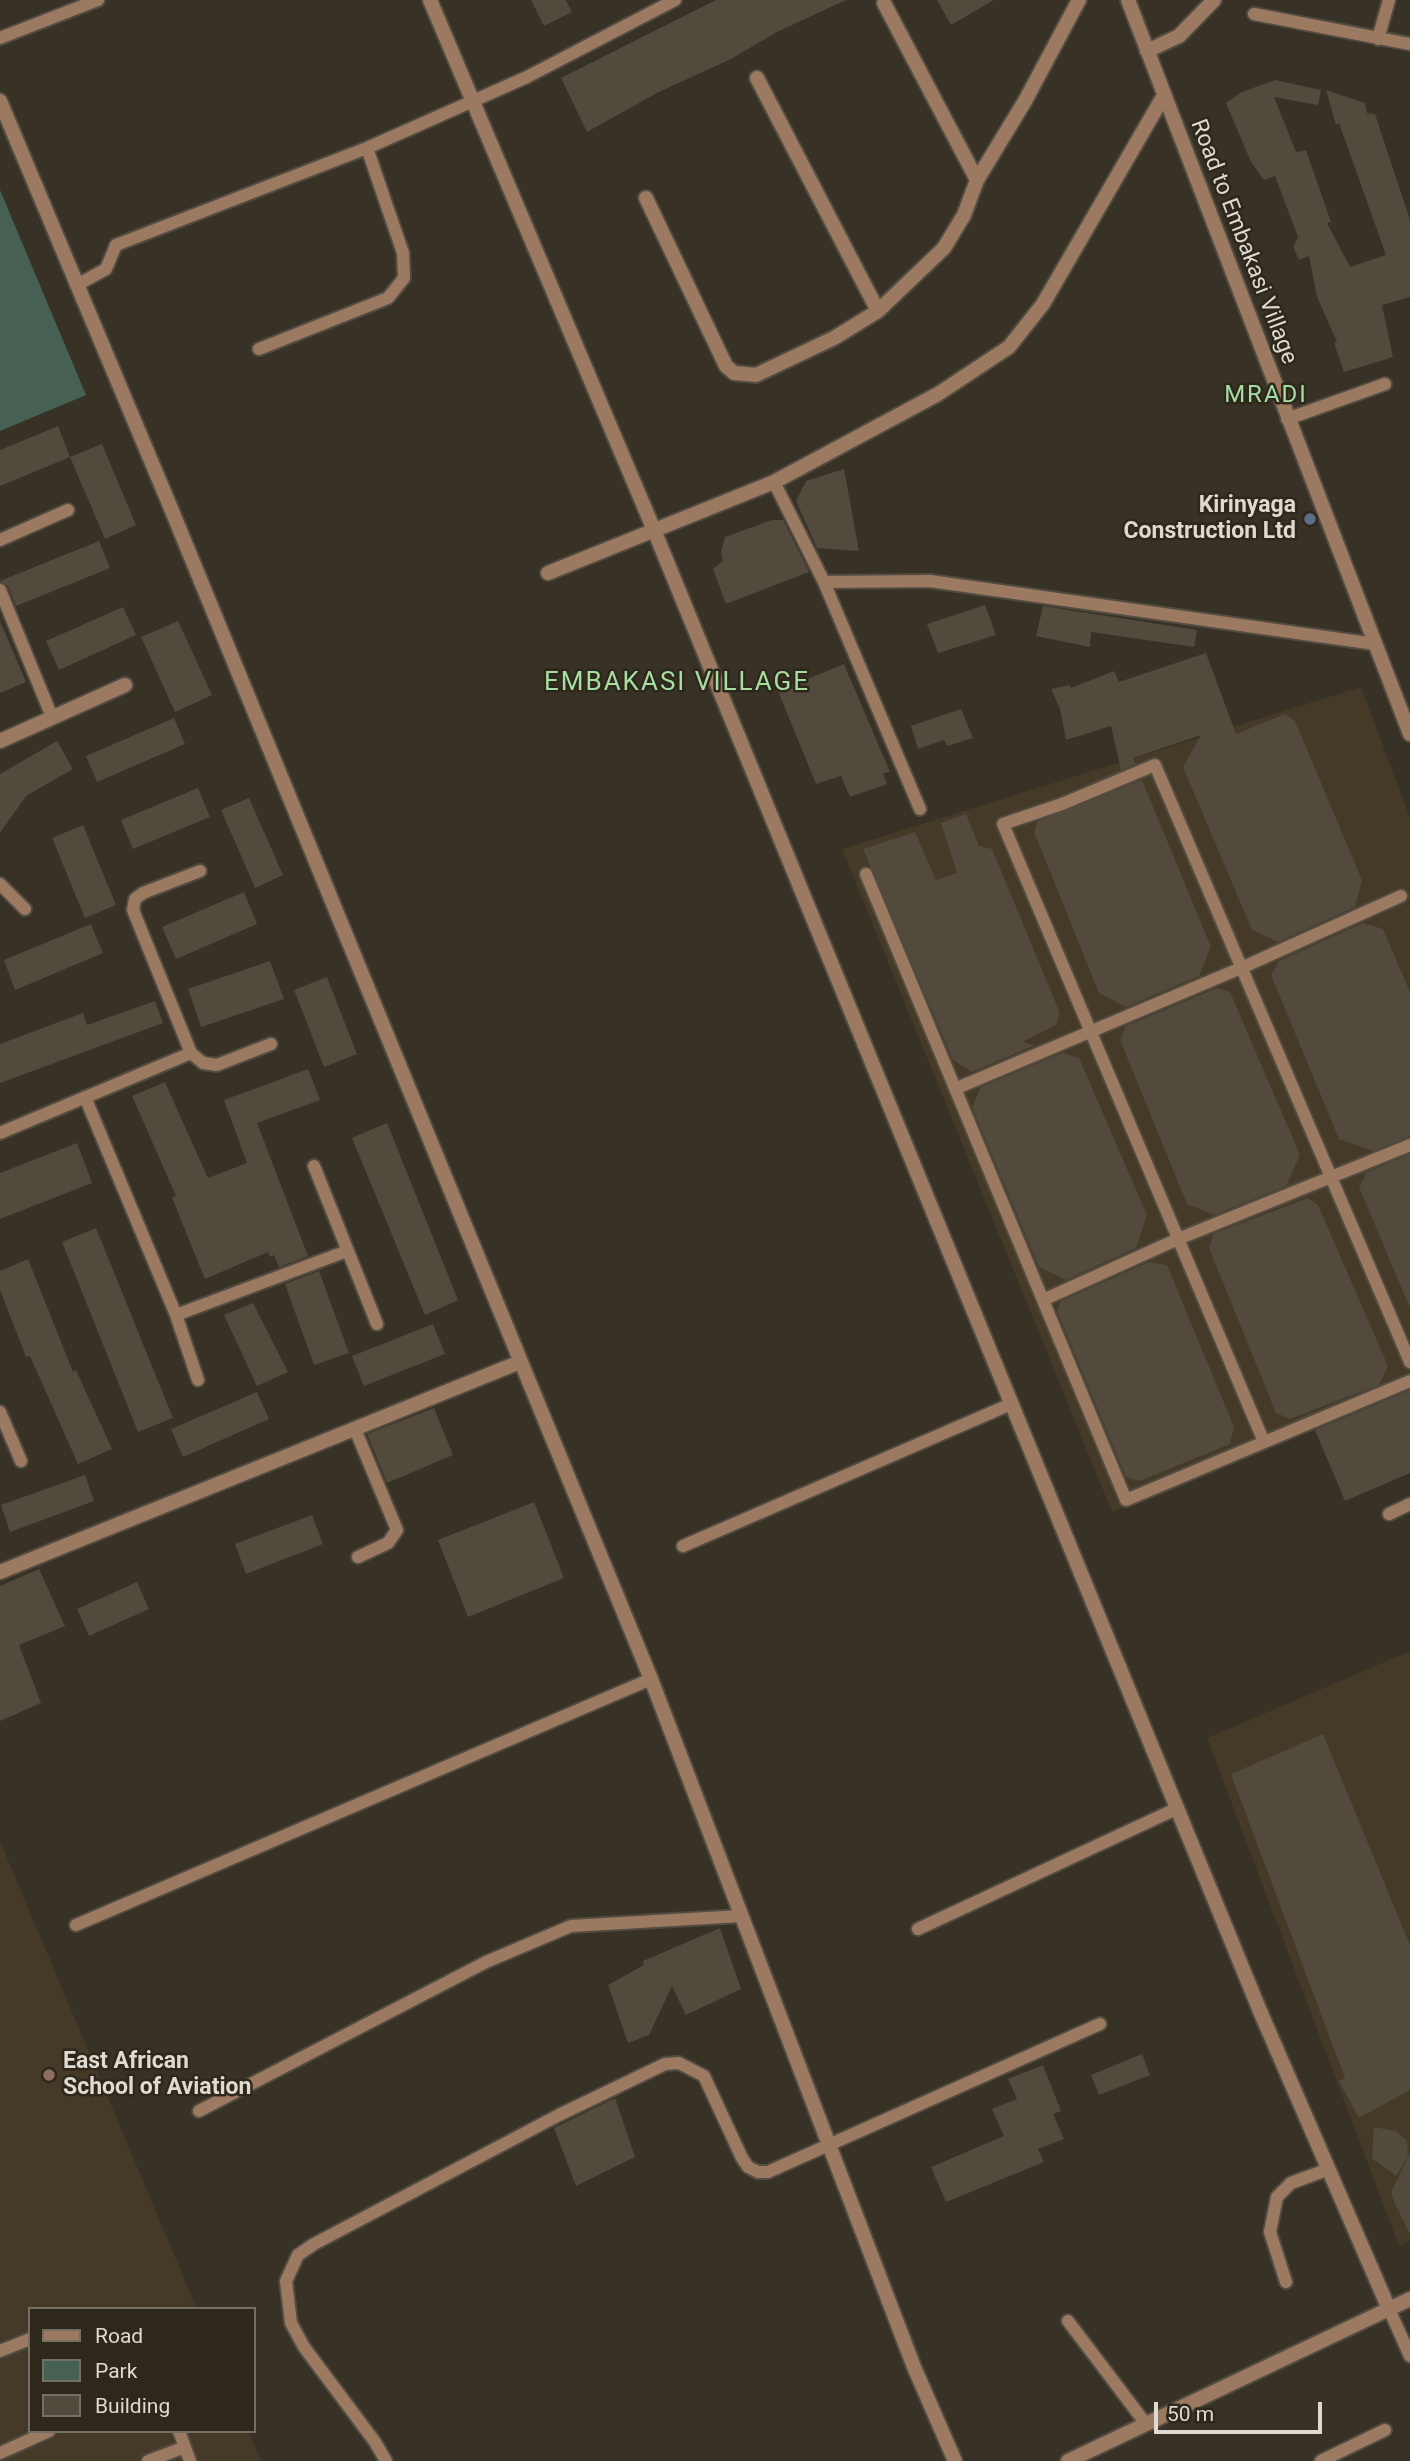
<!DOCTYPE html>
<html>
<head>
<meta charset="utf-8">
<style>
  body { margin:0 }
  #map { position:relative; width:1410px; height:2461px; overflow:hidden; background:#383125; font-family:Roboto,sans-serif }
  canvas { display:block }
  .legend { position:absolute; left:28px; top:2307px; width:228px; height:126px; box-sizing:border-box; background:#2e271b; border:2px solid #746f64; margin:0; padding:9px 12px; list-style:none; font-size:21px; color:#dedad2 }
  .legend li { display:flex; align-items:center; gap:14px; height:35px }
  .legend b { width:35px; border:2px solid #746f64 }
  .scale { position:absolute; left:1154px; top:2402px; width:168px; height:32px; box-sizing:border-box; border:4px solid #dedad2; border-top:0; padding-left:9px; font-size:21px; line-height:24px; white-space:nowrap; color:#dedad2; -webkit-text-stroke:5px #2e271b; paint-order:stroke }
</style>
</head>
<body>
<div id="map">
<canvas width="1410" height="2461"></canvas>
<ul class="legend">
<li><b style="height:9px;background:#9c7961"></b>Road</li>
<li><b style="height:19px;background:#466154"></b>Park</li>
<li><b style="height:19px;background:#514a3d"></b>Building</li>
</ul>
<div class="scale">50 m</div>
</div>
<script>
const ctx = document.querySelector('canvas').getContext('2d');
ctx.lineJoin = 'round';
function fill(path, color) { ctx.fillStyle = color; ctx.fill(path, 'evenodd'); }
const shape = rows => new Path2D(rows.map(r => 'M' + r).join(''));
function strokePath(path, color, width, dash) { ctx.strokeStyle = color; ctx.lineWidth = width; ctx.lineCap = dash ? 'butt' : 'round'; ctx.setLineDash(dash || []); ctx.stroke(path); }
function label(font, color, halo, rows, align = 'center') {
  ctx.font = font + ' Roboto,sans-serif'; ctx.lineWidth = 5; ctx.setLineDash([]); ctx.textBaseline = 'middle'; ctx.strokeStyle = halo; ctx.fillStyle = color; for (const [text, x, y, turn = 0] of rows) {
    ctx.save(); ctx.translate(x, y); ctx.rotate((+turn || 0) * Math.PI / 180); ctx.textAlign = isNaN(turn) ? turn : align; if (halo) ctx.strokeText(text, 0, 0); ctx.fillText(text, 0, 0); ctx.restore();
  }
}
fill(shape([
  [1361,687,1410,818,1410,1386,1112,1512,842,849],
  [1410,1651,1410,2241,1399,2246,1207,1738],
  [0,1841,197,2309,30,2309,30,2431,249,2431,261,2461,0,2461]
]), '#443a27');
fill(shape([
  [0,190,86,395,0,431]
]), '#466154');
fill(shape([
  [531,0,566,0,572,12,544,26],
  [716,0,846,0,777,32,731,59,659,92,587,132,561,78],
  [937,0,994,0,951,25],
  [1275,80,1321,90,1318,105,1274,97,1296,152,1306,150,1331,222,1327,223,1350,267,1386,255,1339,123,1336,125,1326,90,1365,103,1367,113,1375,114,1410,220,1410,297,1382,305,1393,357,1344,372,1334,343,1337,342,1317,297,1309,256,1299,260,1293,247,1298,237,1275,176,1264,180,1251,162,1226,103,1242,92],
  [58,426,70,457,0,486,0,450],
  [102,444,136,525,105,539,70,457],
  [844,469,859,551,817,548,796,501,806,481],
  [772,520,783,520,809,572,726,604,713,569,723,561,721,552,725,537],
  [99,541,110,568,16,606,8,586,0,581],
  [985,605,996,635,938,653,927,624],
  [1043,606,1197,630,1194,647,1091,632,1090,647,1036,636],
  [123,607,136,635,59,670,46,641],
  [0,621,26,682,0,693],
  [178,621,212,695,175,712,141,637],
  [1206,653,1236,734,1285,714,1295,721,1362,880,1355,907,1278,942,1252,930,1183,767,1201,735,1133,758,1136,764,1121,770,1111,726,1066,740,1060,709,1051,689,1070,685,1071,688,1114,671,1119,682],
  [844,664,890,772,883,773,887,784,850,797,841,776,816,784,778,691],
  [961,709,973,738,947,746,944,740,918,749,911,726],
  [174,718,185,744,97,782,86,756],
  [57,741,73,769,26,796,0,833,0,774],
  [1142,780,1211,947,1199,976,1126,1007,1099,993,1034,832,1038,821],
  [198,788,210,817,133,849,121,820],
  [249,798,283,875,255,888,221,810],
  [966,814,979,846,992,849,1060,1013,1056,1025,1022,1042,1035,1045,972,1072,953,1060,863,849,915,832,936,880,957,873,941,823],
  [83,825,116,905,85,918,52,838],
  [244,892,257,924,176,959,162,927],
  [1363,923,1383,929,1410,992,1410,1136,1373,1151,1339,1139,1271,975,1279,961],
  [91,924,103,953,15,990,4,960],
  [270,961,284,999,201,1027,188,989],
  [327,977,357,1054,324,1067,294,990],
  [1217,988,1230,992,1300,1155,1286,1186,1214,1215,1187,1204,1120,1040,1126,1026],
  [155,1001,163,1023,0,1083,0,1044,83,1013,87,1025],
  [1062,1053,1079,1058,1147,1215,1136,1248,1066,1280,1039,1267,972,1107,981,1087],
  [308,1069,320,1100,257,1123,308,1256,279,1267,274,1255,270,1257,268,1252,205,1279,172,1198,176,1196,132,1096,165,1082,208,1178,247,1163,224,1100],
  [387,1123,458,1300,425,1315,352,1138],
  [77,1143,92,1183,0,1219,0,1173],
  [1410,1154,1410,1308,1359,1187,1367,1172],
  [1308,1198,1318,1205,1388,1366,1379,1385,1290,1419,1276,1413,1209,1248,1213,1234],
  [96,1228,173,1418,138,1432,62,1242],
  [28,1259,73,1372,76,1370,112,1449,78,1464,30,1356,26,1357,0,1290,0,1271],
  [1149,1262,1167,1265,1234,1427,1230,1444,1140,1481,1126,1477,1057,1311,1061,1301],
  [319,1271,349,1353,314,1365,285,1284],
  [253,1303,288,1372,257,1386,224,1315],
  [433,1324,445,1354,364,1386,352,1356],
  [1410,1390,1410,1473,1345,1501,1315,1430],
  [257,1392,269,1419,183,1457,171,1429],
  [434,1408,453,1455,387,1483,367,1434],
  [85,1475,94,1501,10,1532,1,1505],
  [534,1502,564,1578,468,1617,438,1540],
  [312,1515,323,1544,246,1574,235,1544],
  [39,1569,65,1626,19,1645,41,1703,0,1721,0,1586],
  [137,1582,149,1609,89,1636,77,1609],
  [1323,1734,1410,1945,1410,2090,1359,2118,1339,2081,1345,2078,1231,1774],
  [720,1928,741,1989,686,2015,672,1986,649,2035,628,2043,608,1985,644,1965,643,1961],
  [1142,2054,1150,2075,1099,2095,1091,2075],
  [1043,2065,1061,2111,1053,2114,1064,2139,1038,2149,1044,2162,946,2202,931,2167,1004,2136,992,2109,1017,2099,1008,2079],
  [615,2098,635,2157,576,2186,554,2128],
  [1374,2127,1396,2131,1407,2141,1408,2156,1396,2176,1372,2158],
  [1410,2153,1410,2235,1392,2197,1392,2190]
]), '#514a3d');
const service = shape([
  [1254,14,1410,44],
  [0,38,98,0],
  [1378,39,1389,0],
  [77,285,106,269,116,245,367,148,527,77,675,0],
  [259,349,388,298,404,278,403,253,367,148],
  [1287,419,1385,384],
  [774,482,824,582,920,809],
  [0,540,68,510],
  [824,582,930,581,1375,644],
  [0,590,52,717],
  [866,874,1126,1500,1410,1381],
  [0,884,25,909],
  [191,1053,133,910,135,899,143,893,200,871],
  [957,1088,1241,968,1401,896],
  [85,1097,176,1315,198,1380],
  [0,1133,191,1053,203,1063,217,1065,271,1044],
  [314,1166,377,1324],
  [1043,1300,1178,1239,1410,1145],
  [176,1315,347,1251],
  [0,1412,21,1461],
  [355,1429,397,1530,388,1543,358,1557],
  [1264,1442,1003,824,1062,804,1155,765,1410,1362],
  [1389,1514,1410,1504],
  [683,1546,1011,1404],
  [76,1925,651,1679],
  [918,1929,1178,1808],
  [199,2111,486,1962,571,1926,741,1916],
  [1286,2282,1270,2232,1277,2197,1291,2183,1329,2169],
  [1389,2309,1410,2356],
  [1068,2321,1146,2424],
  [0,2351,30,2339],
  [179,2431,190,2461],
  [0,2453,49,2431],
  [148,2461,185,2447],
  [386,2461,375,2442,304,2347,291,2323,286,2281,298,2255,314,2244,559,2115,665,2064,679,2063,704,2076,742,2158,748,2167,758,2172,768,2172,1100,2024],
  [1321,2461,1385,2430]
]);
const minor = shape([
  [430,0,654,530,1260,2011,1389,2309],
  [1128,0,1410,734],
  [884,3,977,180],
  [1147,51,1179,36,1214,0],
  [757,78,878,311],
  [0,101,170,506,651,1679,914,2367,955,2461],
  [646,198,726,366,734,373,756,375,834,338,878,311,944,248,964,215,977,180,1025,101,1079,0],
  [548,573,774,482,938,394,1009,347,1043,304,1163,97],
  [0,741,125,685],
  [0,1572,520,1362],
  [1068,2461,1410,2299]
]);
strokePath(service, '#534c41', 16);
strokePath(minor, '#534c41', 18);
strokePath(service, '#9c7961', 12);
strokePath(minor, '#9c7961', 14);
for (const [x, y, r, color] of [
  [1310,519,7,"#5c6f8a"],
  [49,2075,7,"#8d6e63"]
]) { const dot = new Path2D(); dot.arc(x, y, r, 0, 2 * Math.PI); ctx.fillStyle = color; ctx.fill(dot); strokePath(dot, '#2e271b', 2.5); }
label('23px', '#dedad2', '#2e271b', [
  ["Road to Embakasi Village",1243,242,69]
]);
label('bold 23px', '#dedad2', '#2e271b', [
  ["Kirinyaga",1296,506],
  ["Construction Ltd",1296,532],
  ["East African",63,2062,"left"],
  ["School of Aviation",63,2088,"left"]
], 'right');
ctx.letterSpacing = '2px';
label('24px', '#a6dea2', '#2e271b', [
  ["MRADI",1266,396]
]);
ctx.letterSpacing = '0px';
ctx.letterSpacing = '2px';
label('26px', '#a6dea2', '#2e271b', [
  ["EMBAKASI VILLAGE",677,683]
]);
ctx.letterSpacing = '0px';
</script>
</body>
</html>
